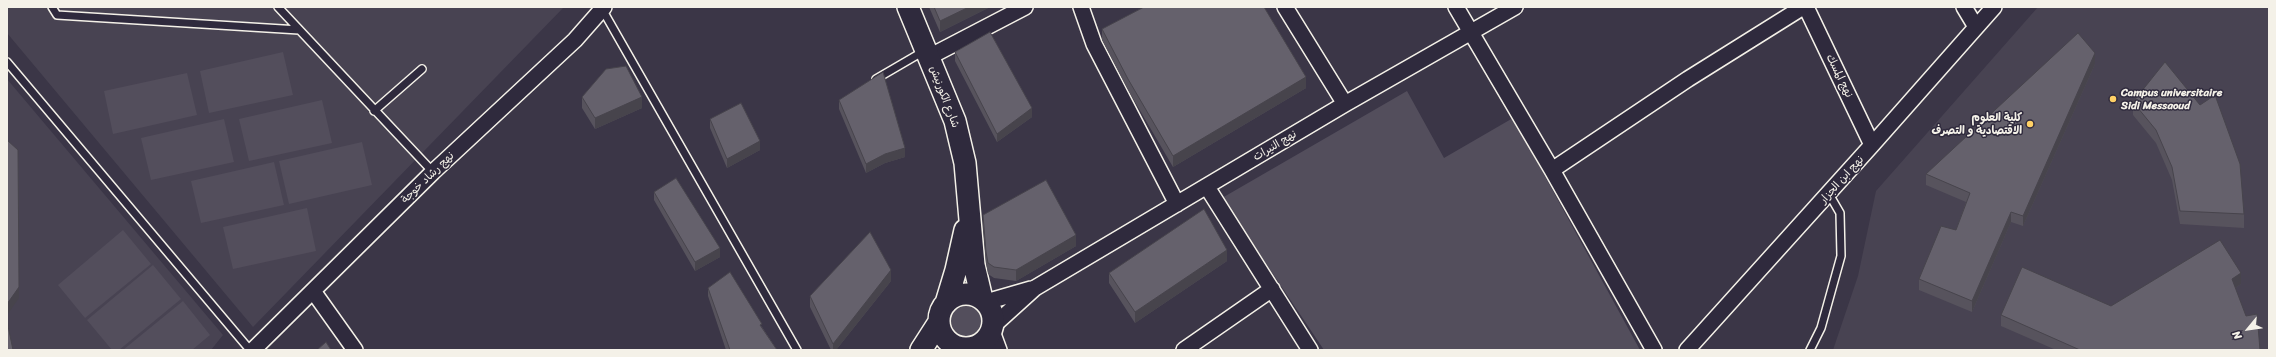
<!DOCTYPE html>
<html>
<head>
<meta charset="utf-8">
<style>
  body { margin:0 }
  #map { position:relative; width:2276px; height:357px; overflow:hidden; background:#3b3647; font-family:Sriracha,sans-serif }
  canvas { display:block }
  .frame { position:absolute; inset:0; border:8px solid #f4f1e8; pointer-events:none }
  .north { position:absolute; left:2228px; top:309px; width:40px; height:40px; -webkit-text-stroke:3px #2f2a3d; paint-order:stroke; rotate:241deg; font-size:11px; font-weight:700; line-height:16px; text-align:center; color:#f4f1e8 }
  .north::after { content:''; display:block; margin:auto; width:14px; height:18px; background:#f4f1e8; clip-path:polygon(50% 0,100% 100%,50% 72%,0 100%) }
</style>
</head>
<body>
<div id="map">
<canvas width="2276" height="357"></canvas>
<div class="frame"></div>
<div class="north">N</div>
</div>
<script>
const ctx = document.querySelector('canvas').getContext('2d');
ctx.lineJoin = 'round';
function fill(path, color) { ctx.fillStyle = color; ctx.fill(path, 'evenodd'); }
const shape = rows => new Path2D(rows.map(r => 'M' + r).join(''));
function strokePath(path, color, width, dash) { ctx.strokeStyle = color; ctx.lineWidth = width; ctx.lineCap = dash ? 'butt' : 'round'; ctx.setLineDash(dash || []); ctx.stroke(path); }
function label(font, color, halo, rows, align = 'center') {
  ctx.font = font + ' Sriracha,"Playpen Sans Arabic",sans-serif'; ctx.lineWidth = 3; ctx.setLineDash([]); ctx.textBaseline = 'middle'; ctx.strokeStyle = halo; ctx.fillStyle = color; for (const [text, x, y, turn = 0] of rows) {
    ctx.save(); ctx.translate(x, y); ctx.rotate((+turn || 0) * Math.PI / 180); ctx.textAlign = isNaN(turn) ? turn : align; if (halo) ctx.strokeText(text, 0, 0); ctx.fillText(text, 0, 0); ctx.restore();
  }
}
fill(shape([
  [7,7,564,7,253,327,7,33],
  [2038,7,2269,7,2269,350,1833,350,1858,276,1876,191],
  [7,79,223,335,211,350,7,350]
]), '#484352');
fill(shape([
  [283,52,293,95,209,113,200,71],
  [187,73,197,115,113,134,104,91],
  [1407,91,1444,158,1513,118,1640,350,1324,350,1222,198],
  [322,100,332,143,249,161,239,119],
  [224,119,234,162,151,180,141,138],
  [362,142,372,185,289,204,279,161],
  [274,162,284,205,201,223,191,181],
  [307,208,316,251,233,269,223,227],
  [123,230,151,264,85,318,58,285],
  [153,265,181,299,119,350,112,350,87,320],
  [183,301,210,335,192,350,123,350],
  '948 323a18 18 0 1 1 36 0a18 18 0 1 1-36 0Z'
]), '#534e5c');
const service = shape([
  [52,7,57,15,299,30],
  [278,7,433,172],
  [602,9,797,350],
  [7,62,250,350],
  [876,79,924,51],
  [374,111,422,69],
  [1810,350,1821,328,1841,256,1840,213,1829,194]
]);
const minor = shape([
  [1081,7,1094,44,1177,204],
  [1285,7,1345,104],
  [1456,7,1552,170,1654,350],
  [1806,7,1872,145],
  [1964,7,1976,27],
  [929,57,1025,7],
  [1552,170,1688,79,1803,7],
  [1207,187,1310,350],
  [313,291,355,350],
  [986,302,1031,289],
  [993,326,1035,288,1345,104,1515,7],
  [992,331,999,350],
  [969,348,971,350],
  [253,350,433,172,575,40,604,7],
  [1184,350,1272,289],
  [1687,350,1872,145,1994,7]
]);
const secondary = shape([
  [908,7,955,121,965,163,974,265,982,299],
  '939 321a27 27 0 1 1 54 0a27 27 0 1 1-54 0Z',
  [946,303,956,270,965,230],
  [921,350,939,322]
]);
strokePath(service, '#f4f1e8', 10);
strokePath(minor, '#f4f1e8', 18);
strokePath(secondary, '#f4f1e8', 24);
strokePath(service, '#2f2a3d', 7);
strokePath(minor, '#2f2a3d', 15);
strokePath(secondary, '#2f2a3d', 21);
fill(shape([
  [929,7,990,7,940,32],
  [1102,29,1306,88,1173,167,1128,90,1102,40],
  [955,52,1032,117,997,142,955,61],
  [2095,64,2023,226,2011,222,1972,312,1919,290,1919,279,1956,230,1966,202,1926,185,1926,174],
  [582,97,642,108,595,129,582,108],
  [839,100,905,157,885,163,866,173,839,109],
  [2133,102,2244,214,2244,228,2180,224,2172,180,2156,143,2133,115],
  [710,119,760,150,727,168,710,128],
  [654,192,720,257,695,271,654,200],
  [983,215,1076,246,1016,281,994,278,988,274,986,263,983,226],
  [1227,261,1135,323,1109,283,1109,273],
  [891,281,836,350,831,350,810,307,810,296],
  [2241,284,2235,288,2246,316,2260,350,2056,350,2001,326,2001,315,2111,306],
  [708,288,762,327,777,350,726,350,708,296]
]), '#57535d');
fill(shape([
  [969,7,990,7,940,32,940,21],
  [2095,53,2095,64,2023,226,2023,216],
  [1306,77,1306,88,1173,167,1173,156],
  [642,97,642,108,595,129,595,118],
  [1032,108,1032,117,997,142,997,134],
  [760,141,760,150,727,168,727,159],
  [905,148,905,157,885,163,866,173,866,164,885,154],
  [2011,212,2011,222,1972,312,1972,301],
  [1076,235,1076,246,1016,281,1016,270],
  [720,248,720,257,695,271,695,262],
  [1227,250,1227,261,1135,323,1135,312],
  [891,270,891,281,836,350,833,350,833,344],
  [2241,273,2241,284,2232,290,2232,279],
  [19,287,19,298,7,315,7,304]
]), '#47444c');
const building = shape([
  [934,7,969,7,940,21,934,7],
  [1144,7,1264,7,1306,77,1173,156,1128,79,1102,29,1144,7],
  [990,32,1032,108,997,134,955,52,990,32],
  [2078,33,2095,53,2023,216,2011,212,1972,301,1919,279,1941,226,1956,230,1970,193,1926,174,2078,33],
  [2165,62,2200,105,2215,95,2240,164,2244,214,2180,211,2172,167,2156,130,2133,102,2165,62],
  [626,66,642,97,595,118,582,97,606,69,626,66],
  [883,72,905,148,885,154,866,164,839,100,883,72],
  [741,103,760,141,727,159,710,119,741,103],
  [7,140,18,150,19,287,7,304,7,140],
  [676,178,720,248,695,262,654,192,676,178],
  [1046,180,1076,235,1016,270,994,267,988,263,986,252,983,215,1046,180],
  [1204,209,1227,250,1135,312,1109,273,1204,209],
  [870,232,891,270,833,344,810,296,870,232],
  [2220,240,2241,273,2232,279,2246,316,2257,314,2260,350,2080,350,2001,315,2022,267,2111,306,2220,240],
  [730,272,762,324,760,325,777,350,730,350,708,288,730,272],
  [7,321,13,350,7,350,7,321],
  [326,342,331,350,317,350,326,342]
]);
fill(building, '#65616c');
strokePath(building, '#47444c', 1);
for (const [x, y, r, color] of [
  [2113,99,4,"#ffd166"],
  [2030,124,4,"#ffd166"]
]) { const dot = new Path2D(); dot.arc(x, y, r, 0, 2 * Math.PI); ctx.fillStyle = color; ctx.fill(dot); strokePath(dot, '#2f2a3d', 1.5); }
label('11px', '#f4f1e8', '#2f2a3d', [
  ["نهج المسك",1839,76,64],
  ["شارع الكورنيش",944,97,69],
  ["نهج النيرات",1275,146,-31],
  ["نهج رشاد خوجة",428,178,-44],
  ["نهج ابن الجزار",1842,180,-48]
]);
label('bold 11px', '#f4f1e8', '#2f2a3d', [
  ["Campus universitaire",2121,93],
  ["Sidi Messaoud",2121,106],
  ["كلية العلوم",2022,118,"right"],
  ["الاقتصادية و التصرف",2022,131,"right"]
], 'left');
</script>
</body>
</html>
